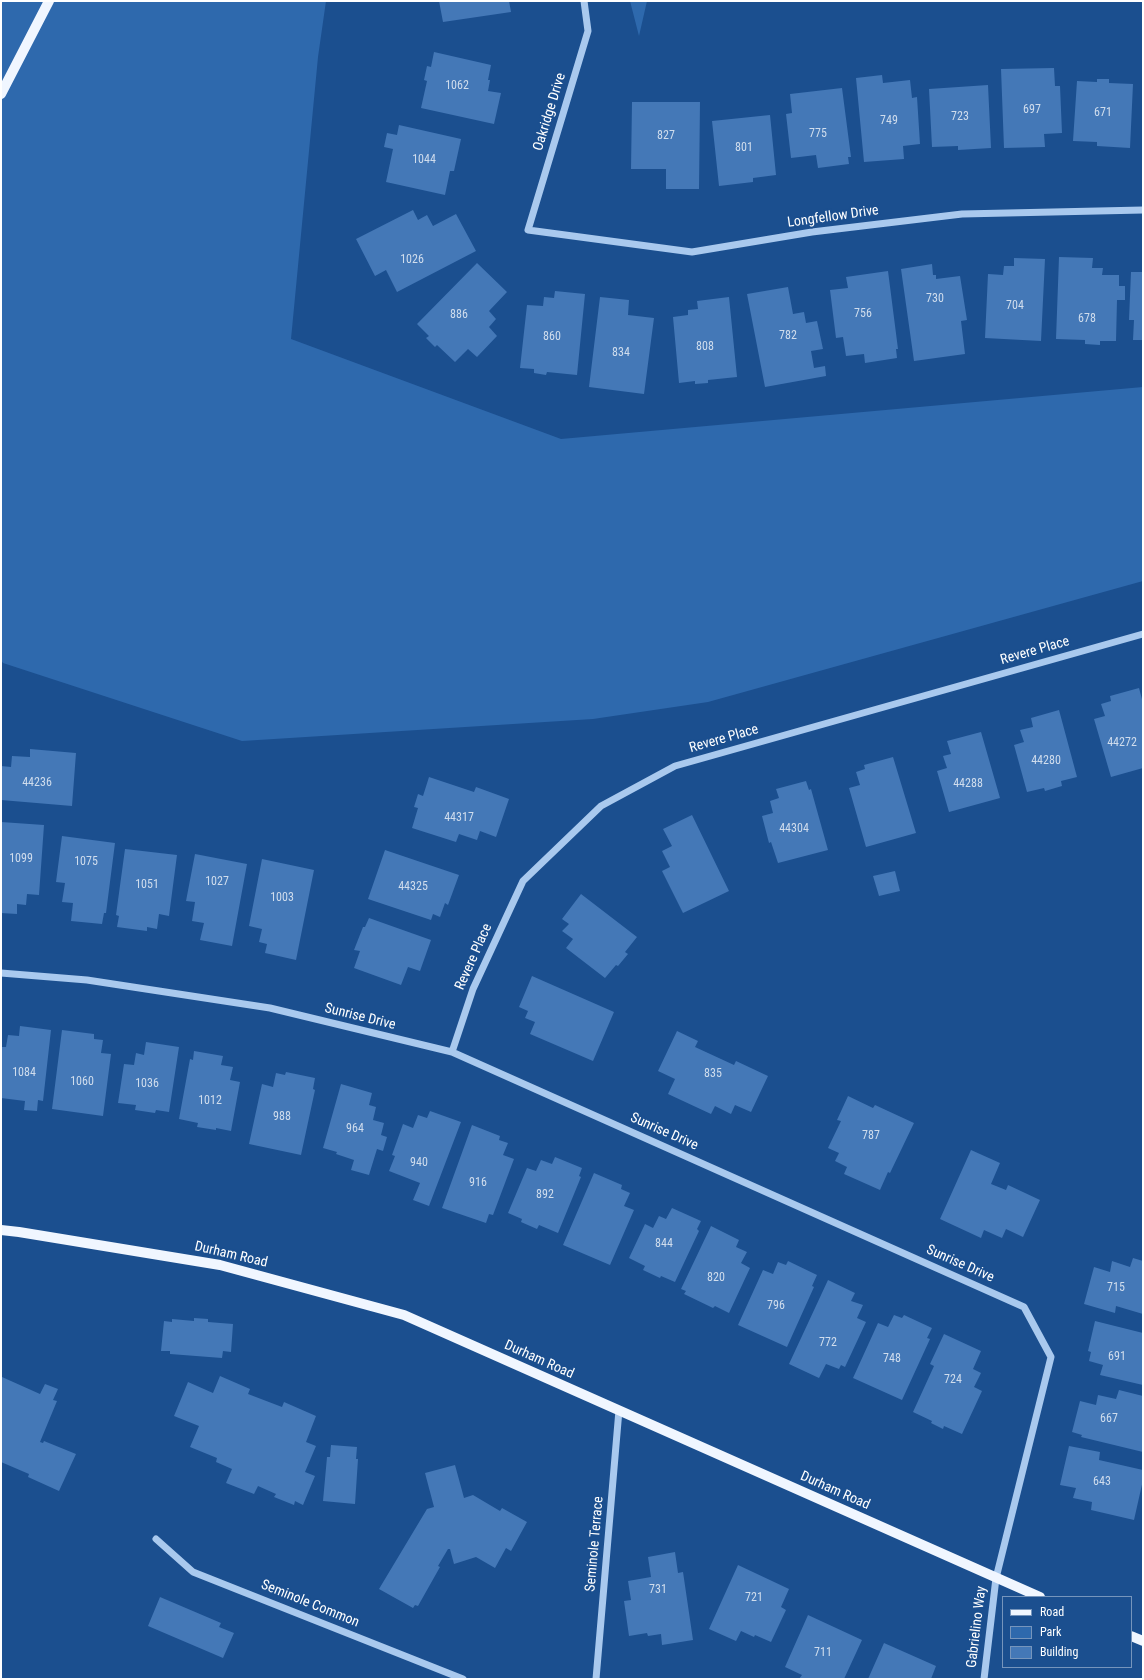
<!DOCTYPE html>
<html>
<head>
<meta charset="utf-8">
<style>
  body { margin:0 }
  #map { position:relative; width:1144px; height:1680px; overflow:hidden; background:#1b4f8f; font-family:"Roboto Condensed",sans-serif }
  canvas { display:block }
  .frame { position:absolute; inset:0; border:2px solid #fff; pointer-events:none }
  .legend { position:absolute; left:1002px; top:1596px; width:130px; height:72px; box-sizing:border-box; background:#1b4f8f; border:1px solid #7695bc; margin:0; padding:5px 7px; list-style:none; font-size:12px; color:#fff }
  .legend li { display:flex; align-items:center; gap:8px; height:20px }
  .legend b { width:20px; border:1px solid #7695bc }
</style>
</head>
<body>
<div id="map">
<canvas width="1144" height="1680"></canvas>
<div class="frame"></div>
<ul class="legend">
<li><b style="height:5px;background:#f0f6ff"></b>Road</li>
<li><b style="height:11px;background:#2e69ad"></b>Park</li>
<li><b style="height:11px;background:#4478b7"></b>Building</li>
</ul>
</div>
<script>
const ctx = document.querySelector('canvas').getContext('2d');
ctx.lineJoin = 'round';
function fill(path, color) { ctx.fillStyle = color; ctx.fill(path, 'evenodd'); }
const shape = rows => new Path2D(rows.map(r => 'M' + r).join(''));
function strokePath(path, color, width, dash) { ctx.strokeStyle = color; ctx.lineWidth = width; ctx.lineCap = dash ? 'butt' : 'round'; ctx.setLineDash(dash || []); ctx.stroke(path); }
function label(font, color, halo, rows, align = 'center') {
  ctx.font = font + ' "Roboto Condensed",sans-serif'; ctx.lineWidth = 4; ctx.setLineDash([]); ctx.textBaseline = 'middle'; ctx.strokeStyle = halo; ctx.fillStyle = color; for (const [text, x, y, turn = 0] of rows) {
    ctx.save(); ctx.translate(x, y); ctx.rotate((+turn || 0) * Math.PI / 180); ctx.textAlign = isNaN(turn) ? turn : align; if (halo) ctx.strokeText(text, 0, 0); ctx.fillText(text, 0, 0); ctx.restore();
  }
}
fill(shape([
  [1,1,326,1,318,57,291,339,561,439,1143,387,1143,581,708,702,593,719,242,741,3,663,1,660],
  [630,1,647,1,639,36]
]), '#2e69ad');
fill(shape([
  [439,1,509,1,511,12,443,22],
  [434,52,491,65,488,80,490,80,488,91,501,93,494,124,421,108,427,81,424,80,427,66,431,67],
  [1054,68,1055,86,1060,86,1062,133,1044,134,1045,147,1004,148,1001,69],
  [882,75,883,83,910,80,912,98,917,97,920,144,903,146,904,159,864,162,856,78],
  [1097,79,1109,79,1109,83,1133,84,1130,148,1097,146,1097,142,1073,141,1077,81,1097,82],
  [988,85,991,148,958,150,958,146,932,147,929,89],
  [842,88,851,157,848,157,849,164,818,168,816,155,791,158,786,114,792,113,790,94],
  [632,102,700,102,699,189,666,189,666,169,631,169],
  [770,115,776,175,753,178,753,182,719,186,712,121],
  [399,125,461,139,454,171,450,171,445,195,386,182,393,149,384,147,387,133,397,135],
  [413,210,418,220,427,215,433,226,456,214,476,251,397,292,386,270,375,276,356,239],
  [1059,257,1093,258,1092,268,1103,268,1102,275,1119,275,1119,286,1125,286,1125,300,1117,300,1116,341,1100,341,1100,345,1085,344,1085,340,1056,339],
  [1014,258,1045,259,1041,341,985,338,988,274,1003,275,1004,266,1014,266],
  [477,263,507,292,489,311,496,319,489,327,497,336,477,357,468,349,455,362,437,345,435,347,426,338,429,336,417,324],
  [932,264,933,275,936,275,936,279,960,276,967,320,961,321,965,354,914,361,901,269],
  [888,271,898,349,896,349,897,358,865,363,864,354,846,356,843,337,836,338,830,290,848,288,846,277],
  [1131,272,1143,272,1143,340,1133,340,1134,320,1129,320],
  [788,287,793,314,804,312,806,323,817,321,823,349,811,351,814,368,825,366,826,376,765,387,747,294],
  [555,291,585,294,577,375,547,372,546,375,534,373,534,369,520,368,527,305,543,306,544,297,554,298],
  [600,297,629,300,628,315,654,318,644,394,589,387],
  [729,297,737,377,708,380,708,383,695,384,695,381,679,383,673,317,688,315,688,310,698,309,697,301],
  [1139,688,1143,703,1143,768,1111,777,1094,719,1105,716,1101,704,1111,701,1110,696],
  [1059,710,1077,777,1061,781,1062,786,1045,791,1044,788,1027,792,1014,745,1024,742,1020,730,1033,727,1031,718],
  [981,732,1000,798,949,812,937,771,947,768,943,756,951,754,947,741],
  [30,749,76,753,72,806,1,800,1,766,11,767,12,756,30,757],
  [893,757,916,833,866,847,849,788,860,785,856,772,865,769,864,765],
  [429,777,474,792,476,787,509,799,496,837,480,831,477,840,459,834,456,842,412,828,418,808,414,807,418,794,423,796],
  [806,781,809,790,811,789,828,850,778,863,771,842,769,843,762,816,773,813,770,801,779,798,776,789],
  [692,815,729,891,683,913,662,871,670,867,662,851,672,846,663,829],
  [1,822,44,825,39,895,27,894,26,905,17,904,17,914,1,913],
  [62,836,115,843,106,913,104,913,102,924,71,921,73,903,62,902,65,883,56,882],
  [125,849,177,855,169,916,159,914,157,929,147,927,147,931,117,927,119,916,116,915],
  [385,850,459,875,448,905,445,903,440,917,433,914,431,920,368,899],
  [195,854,247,864,232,946,200,940,204,923,192,921,195,902,186,901],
  [262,859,314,870,296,960,265,953,267,944,259,942,262,929,249,926],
  [895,871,900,891,879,896,873,876],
  [581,894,637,937,625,952,628,954,618,966,616,965,605,978,566,948,573,939,562,931,569,924,562,919],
  [369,918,431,940,420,971,408,967,401,985,354,968,360,951,354,950,363,927,365,927],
  [532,976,614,1012,593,1061,530,1034,535,1022,525,1018,528,1011,519,1007],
  [20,1026,51,1030,43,1101,38,1100,37,1111,24,1110,25,1101,1,1098,1,1047,6,1047,8,1035,19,1036],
  [62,1030,94,1034,94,1039,103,1040,101,1053,111,1054,103,1116,52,1109],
  [677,1031,698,1041,695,1047,734,1065,736,1061,768,1076,751,1112,735,1105,731,1114,715,1106,711,1114,668,1094,675,1079,658,1071],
  [146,1042,179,1047,169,1112,156,1110,155,1113,135,1110,136,1105,118,1103,124,1064,134,1065,136,1053,144,1055],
  [194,1051,223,1056,221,1065,233,1067,230,1080,240,1082,231,1131,216,1128,216,1130,197,1127,198,1123,179,1119,190,1059,193,1060],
  [286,1072,315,1078,313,1089,315,1090,301,1155,249,1144,262,1084,273,1087,276,1073,285,1075],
  [341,1084,372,1093,369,1105,376,1107,373,1120,384,1123,381,1135,387,1137,383,1151,377,1149,369,1175,351,1170,354,1160,336,1154,337,1152,323,1148],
  [848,1096,873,1108,875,1105,914,1123,890,1173,888,1172,880,1190,844,1174,847,1167,835,1161,839,1153,828,1148,841,1121,837,1120],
  [430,1111,461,1122,429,1206,413,1200,420,1183,389,1171,395,1156,392,1155,403,1124,413,1128,418,1115,427,1118],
  [472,1125,500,1136,499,1140,508,1143,503,1155,514,1159,493,1215,489,1214,486,1223,442,1208],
  [971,1150,1000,1163,991,1184,1006,1190,1008,1185,1040,1200,1023,1237,1006,1229,1002,1238,984,1230,981,1238,940,1219],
  [555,1157,582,1168,579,1176,581,1177,558,1233,539,1225,537,1229,521,1222,522,1219,508,1213,527,1168,536,1171,541,1160,552,1164],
  [594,1173,622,1185,621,1189,630,1193,624,1206,634,1210,610,1265,563,1245],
  [672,1208,701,1221,697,1229,699,1231,675,1282,661,1276,660,1278,643,1270,645,1266,629,1258,645,1224,653,1228,659,1216,666,1219],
  [711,1226,739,1240,736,1247,747,1252,741,1263,750,1268,729,1313,715,1306,713,1308,684,1294,686,1291,681,1289],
  [1133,1258,1143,1261,1143,1314,1116,1306,1115,1313,1084,1304,1094,1267,1110,1272,1112,1261,1130,1267],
  [788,1261,817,1275,812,1286,814,1287,787,1347,738,1325,763,1270,773,1274,778,1262,786,1265],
  [828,1280,855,1293,851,1301,863,1305,857,1318,866,1322,845,1367,841,1365,839,1369,826,1364,819,1378,789,1364],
  [894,1315,902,1318,904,1315,932,1328,927,1338,930,1339,902,1400,853,1378,878,1323,888,1327],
  [194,1318,208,1319,208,1322,233,1324,231,1352,223,1351,222,1358,170,1354,170,1351,161,1351,164,1321,172,1322,172,1319,194,1321],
  [1095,1321,1143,1333,1143,1385,1100,1375,1103,1365,1089,1361,1091,1352,1088,1351],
  [944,1334,981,1351,973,1369,981,1373,974,1387,982,1391,962,1434,944,1426,943,1429,931,1423,932,1421,913,1412,934,1366,930,1364],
  [220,1376,250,1389,248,1394,282,1407,284,1402,316,1416,306,1442,316,1446,305,1472,315,1476,303,1505,295,1501,294,1505,274,1497,276,1494,258,1486,254,1494,226,1483,232,1469,216,1462,217,1458,190,1447,199,1426,174,1416,188,1382,213,1393],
  [2,1377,40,1394,45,1384,58,1389,53,1400,57,1401,40,1442,43,1443,44,1441,76,1454,59,1491,28,1477,29,1474,1,1462],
  [1119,1390,1143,1396,1143,1452,1081,1437,1082,1435,1072,1432,1080,1401,1096,1405,1098,1395,1116,1399],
  [331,1445,357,1447,356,1459,358,1459,355,1504,323,1501,327,1457,330,1457],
  [1069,1446,1100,1452,1099,1460,1143,1470,1143,1480,1134,1520,1091,1510,1092,1502,1073,1498,1076,1488,1060,1485],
  [455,1465,464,1498,473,1495,500,1511,502,1508,527,1522,511,1551,506,1548,495,1568,476,1557,454,1564,450,1549,448,1549,438,1566,440,1567,418,1606,415,1605,413,1608,379,1589,427,1509,434,1507,425,1473],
  [675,1552,678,1573,683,1572,693,1640,662,1645,661,1634,648,1636,647,1633,629,1636,624,1601,631,1600,628,1581,651,1577,648,1557],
  [738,1565,789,1589,781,1607,786,1610,771,1642,755,1635,754,1637,741,1631,736,1641,709,1629],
  [160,1597,221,1623,219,1627,234,1633,223,1658,148,1626],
  [808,1615,862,1640,844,1679,799,1679,802,1675,785,1667],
  [884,1643,936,1666,931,1679,868,1679]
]), '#4478b7');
strokePath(shape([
  [584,1,588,31,528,230,692,252,812,232,962,214,1143,210],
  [1,973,87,980,270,1008,452,1052,1024,1307,1051,1357,996,1578,984,1679],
  [452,1052,473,989,523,881,601,806,675,766,1143,634],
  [156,1539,193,1572,463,1679],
  [596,1679,619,1410]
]), '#a9c9ee', 7);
strokePath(shape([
  [1,94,49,1],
  [1,1230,19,1232,220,1265,404,1315,1040,1597],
  [1131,1636,1143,1641]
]), '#f0f6ff', 10);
label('12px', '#d0dded', null, [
  ["1062",457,86],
  ["697",1032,110],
  ["671",1103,113],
  ["723",960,117],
  ["749",889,121],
  ["775",818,134],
  ["827",666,136],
  ["801",744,148],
  ["1044",424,160],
  ["1026",412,260],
  ["730",935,299],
  ["704",1015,306],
  ["756",863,314],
  ["886",459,315],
  ["678",1087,319],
  ["782",788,336],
  ["860",552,337],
  ["808",705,347],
  ["834",621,353],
  ["44272",1122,743],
  ["44280",1046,761],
  ["44236",37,783],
  ["44288",968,784],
  ["44317",459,818],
  ["44304",794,829],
  ["1099",21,859],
  ["1075",86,862],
  ["1027",217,882],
  ["1051",147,885],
  ["44325",413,887],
  ["1003",282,898],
  ["1084",24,1073],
  ["835",713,1074],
  ["1060",82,1082],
  ["1036",147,1084],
  ["1012",210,1101],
  ["988",282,1117],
  ["964",355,1129],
  ["787",871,1136],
  ["940",419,1163],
  ["916",478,1183],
  ["892",545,1195],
  ["844",664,1244],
  ["820",716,1278],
  ["715",1116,1288],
  ["796",776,1306],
  ["772",828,1343],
  ["691",1117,1357],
  ["748",892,1359],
  ["724",953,1380],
  ["667",1109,1419],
  ["643",1102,1482],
  ["731",658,1590],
  ["721",754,1598],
  ["711",823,1653]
]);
label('14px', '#fff', '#1b4f8f', [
  ["Oakridge Drive",550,112,-73],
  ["Longfellow Drive",833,217,-8],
  ["Revere Place",1035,651,-16],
  ["Revere Place",724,739,-16],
  ["Revere Place",474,957,-66],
  ["Sunrise Drive",360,1017,14],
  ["Sunrise Drive",664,1132,24],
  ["Durham Road",231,1255,13],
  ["Sunrise Drive",960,1264,24],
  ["Durham Road",539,1360,24],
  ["Durham Road",835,1491,24],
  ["Seminole Terrace",595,1544,-85],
  ["Seminole Common",310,1604,22],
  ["Gabrielino Way",977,1627,-83]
]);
</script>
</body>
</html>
